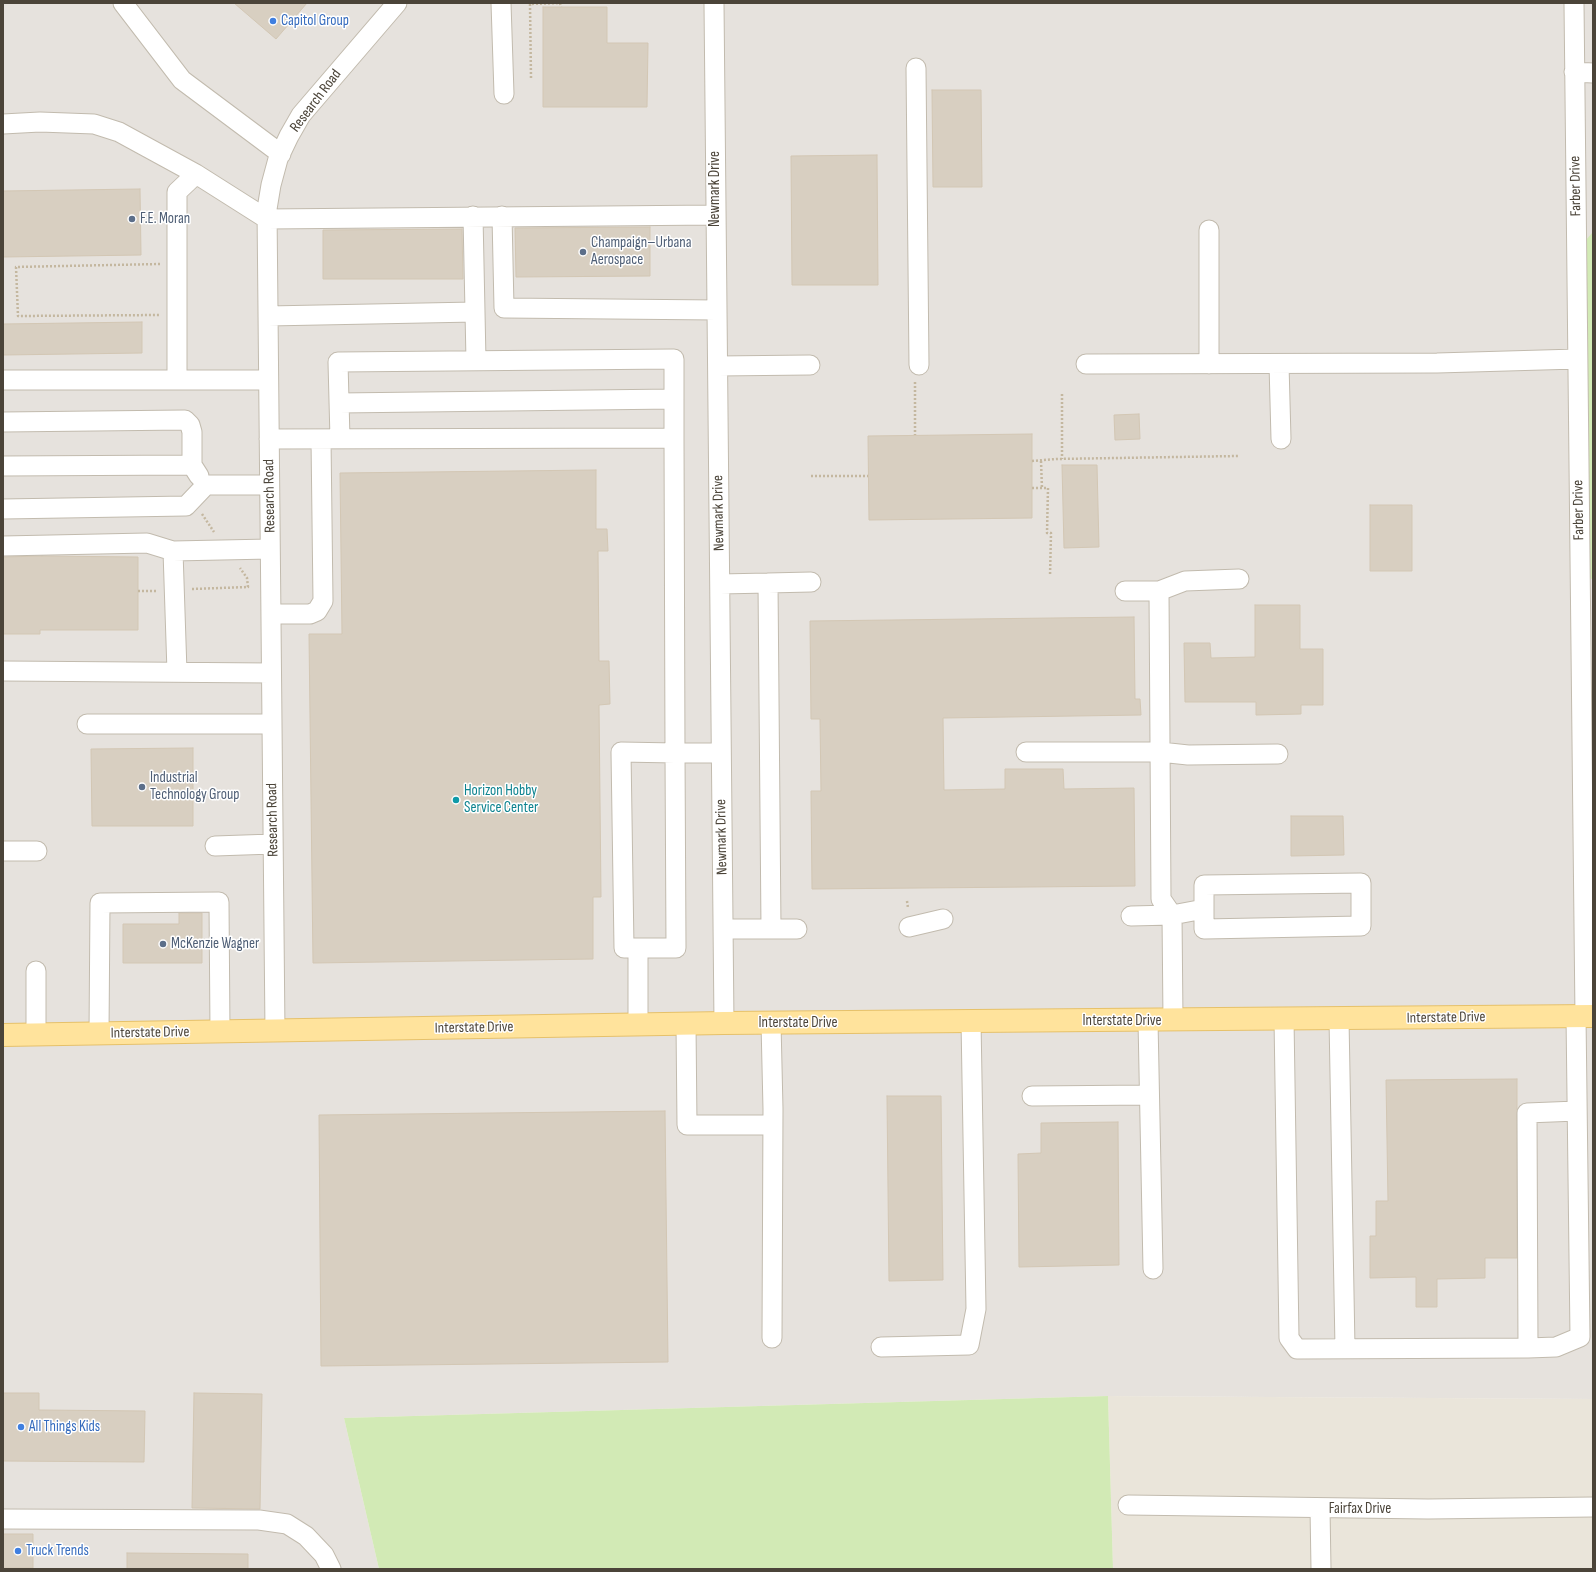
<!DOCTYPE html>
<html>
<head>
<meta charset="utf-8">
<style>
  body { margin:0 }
  #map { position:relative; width:1596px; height:1572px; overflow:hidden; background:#f6f3ec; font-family:"Sofia Sans Condensed",sans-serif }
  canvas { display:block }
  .frame { position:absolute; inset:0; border:4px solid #4b4439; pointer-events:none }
</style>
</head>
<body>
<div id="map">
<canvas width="1596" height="1572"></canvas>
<div class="frame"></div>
</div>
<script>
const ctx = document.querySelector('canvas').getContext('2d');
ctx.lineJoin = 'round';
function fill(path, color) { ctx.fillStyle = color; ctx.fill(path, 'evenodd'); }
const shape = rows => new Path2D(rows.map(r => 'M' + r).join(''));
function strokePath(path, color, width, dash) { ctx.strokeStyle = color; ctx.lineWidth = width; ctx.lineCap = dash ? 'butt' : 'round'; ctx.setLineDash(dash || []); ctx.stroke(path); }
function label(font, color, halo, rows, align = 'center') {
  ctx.font = font + ' "Sofia Sans Condensed",sans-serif'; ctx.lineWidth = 3; ctx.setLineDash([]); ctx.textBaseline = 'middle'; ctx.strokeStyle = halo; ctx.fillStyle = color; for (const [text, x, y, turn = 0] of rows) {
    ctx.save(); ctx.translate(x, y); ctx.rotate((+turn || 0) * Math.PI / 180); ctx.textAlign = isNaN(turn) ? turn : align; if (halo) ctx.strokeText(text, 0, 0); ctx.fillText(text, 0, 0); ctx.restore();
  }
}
fill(shape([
  [1108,1396,1593,1399,1593,1569,1113,1569]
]), '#eae5da');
fill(shape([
  [3,3,1593,3,1593,1399,1108,1396,344,1418,379,1569,3,1569]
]), '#e6e2dd');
fill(shape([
  [1593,232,1593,580,1589,577,1586,240],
  [1108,1396,1113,1569,379,1569,344,1418]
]), '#d2eab5');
const building = shape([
  [234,3,307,3,276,39,234,3],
  [543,7,607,7,607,43,648,43,647,107,543,107,543,7],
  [932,90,981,90,982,187,933,187,932,90],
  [877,155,878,285,792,285,791,156,877,155],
  [140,189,141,255,3,257,3,191,140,189],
  [650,227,650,276,516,277,515,228,650,227],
  [462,229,463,279,323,279,323,230,462,229],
  [142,322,142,353,3,355,3,324,142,322],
  [1139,414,1140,439,1115,440,1114,415,1139,414],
  [1032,434,1032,518,869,520,868,436,1032,434],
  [1062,465,1097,465,1099,547,1064,548,1062,465],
  [596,470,596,529,607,529,608,551,598,551,599,661,609,661,610,704,599,705,601,897,593,897,593,959,313,963,309,634,342,634,340,473,596,470],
  [1370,505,1412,505,1412,571,1370,571,1370,505],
  [42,556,138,557,138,630,40,630,40,634,3,634,3,557,42,556],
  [1255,605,1300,605,1300,649,1323,649,1323,705,1301,705,1301,714,1256,715,1256,702,1185,702,1184,643,1210,643,1211,658,1255,657,1255,605],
  [1134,617,1135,699,1140,699,1141,715,943,718,944,790,1005,789,1005,769,1063,769,1064,789,1134,788,1135,886,812,889,811,791,821,791,820,719,811,719,810,621,1134,617],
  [193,748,193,826,92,826,91,749,193,748],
  [1291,816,1343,816,1344,855,1291,856,1291,816],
  [179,913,202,913,202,963,123,963,123,924,179,924,179,913],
  [1517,1079,1517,1258,1485,1258,1485,1278,1437,1279,1437,1307,1416,1307,1416,1277,1370,1278,1370,1236,1376,1236,1376,1201,1388,1201,1386,1080,1517,1079],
  [887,1096,941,1096,943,1280,889,1281,887,1096],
  [665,1111,668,1362,321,1366,319,1115,665,1111],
  [1118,1122,1119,1265,1019,1267,1018,1154,1041,1153,1041,1123,1118,1122],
  [3,1393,39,1393,39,1410,145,1411,144,1462,3,1461,3,1393],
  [194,1393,262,1394,260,1509,192,1508,194,1393],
  [3,1534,33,1534,33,1568,3,1568,3,1534],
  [127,1553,248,1554,248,1569,127,1569,127,1553]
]);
fill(building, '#d8cfc1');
strokePath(building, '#d3c7b4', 1);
const minor = shape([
  [123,3,182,80,281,154],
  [501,3,504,94],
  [714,3,724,1023],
  [1574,3,1585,1016],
  [916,68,919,365],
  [1574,72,1593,73],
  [3,124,40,122,94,124,119,132,196,174,267,219,715,215],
  [502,216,504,308,717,310],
  [1209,230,1209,364],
  [475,312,476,361],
  [268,316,475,312,473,216],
  [1086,364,1437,363,1577,359],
  [1279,364,1281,439],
  [718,366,810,365],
  [3,380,268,380],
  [177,380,177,192,196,174],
  [339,403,674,399],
  [3,422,185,420,190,425,192,432,192,465],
  [269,439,674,438],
  [340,439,338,362,674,359,674,438,675,753,676,948,624,948,621,752,675,753,721,753],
  [3,466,192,465,199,476],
  [3,509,186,506,206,485,269,485],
  [3,546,147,543,173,551,270,549],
  [173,551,177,672],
  [720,584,768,583],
  [1125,591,1159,591,1185,581,1239,579],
  [1159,591,1161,899,1172,915,1173,1020],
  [271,614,310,614,317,611,323,601,321,439],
  [3,671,271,673],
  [87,724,272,724],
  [1026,752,1160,752,1188,755,1278,754],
  [215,846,273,844],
  [3,851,37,851],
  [1361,883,1361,926,1204,929,1204,885,1361,883],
  [1131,916,1172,915,1204,909],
  [909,927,943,919],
  [723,929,797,929],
  [771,929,768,583,811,582],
  [638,948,638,1025],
  [36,971,36,1035],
  [1284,1019,1289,1338,1297,1349,1528,1348,1556,1347,1580,1337,1576,1016],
  [1339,1019,1345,1348],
  [1148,1021,1153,1269],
  [771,1023,773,1109,772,1338],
  [686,1024,687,1125,773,1125],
  [275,1031,267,209,271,185,278,159,289,136,301,115,397,3],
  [99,1034,100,903,219,902,220,1032],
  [1032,1096,1149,1095],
  [881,1347,969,1345,976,1309,971,1021],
  [1528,1348,1527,1113,1577,1111],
  [1128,1505,1428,1509,1593,1507],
  [1320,1508,1321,1569],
  [3,1519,259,1520,287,1524,306,1536,324,1555,331,1569]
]);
const major = shape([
  [3,1035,724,1023,1593,1016]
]);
strokePath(minor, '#c2bbae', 21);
strokePath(major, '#e6c16a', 24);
strokePath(shape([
  [531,78,530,4,560,3,561,7],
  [160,264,16,267,18,316,160,315],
  [915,382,915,435],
  [1062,394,1062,459],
  [1032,461,1056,459,1238,456],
  [1041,461,1042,488],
  [811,476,868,476],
  [1032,488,1048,488,1047,533,1051,533,1050,576],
  [202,514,214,532],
  [192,589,248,587,247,578,240,568],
  [138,591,157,591],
  [907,901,908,908]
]), '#c4b79f', 2.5, [2, 2]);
strokePath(minor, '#fff', 19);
strokePath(major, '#ffe39c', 22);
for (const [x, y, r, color] of [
  [273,21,4,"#3f7fe0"],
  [132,219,4,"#5c6f8a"],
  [583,252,4,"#5c6f8a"],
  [142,787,4,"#5c6f8a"],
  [456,800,4,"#0f9aa8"],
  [163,944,4,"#5c6f8a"],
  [21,1427,4,"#3f7fe0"],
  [18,1551,4,"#3f7fe0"]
]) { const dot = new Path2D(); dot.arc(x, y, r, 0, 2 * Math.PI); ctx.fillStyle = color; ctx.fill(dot); strokePath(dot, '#fff', 1.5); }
label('15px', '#366cbe', '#fff', [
  ["Capitol Group",281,21],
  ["All Things Kids",29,1427],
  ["Truck Trends",26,1551]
], 'left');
label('15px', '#4b4439', '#fff', [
  ["Research Road",316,101,-53],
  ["Farber Drive",1576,186,-91],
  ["Newmark Drive",715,189,-90],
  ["Research Road",270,496,-91],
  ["Farber Drive",1579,510,-91],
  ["Newmark Drive",719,513,-91],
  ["Research Road",273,820,-91],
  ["Newmark Drive",722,837,-91],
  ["Interstate Drive",1446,1018,-1],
  ["Interstate Drive",1122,1021],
  ["Interstate Drive",798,1023],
  ["Interstate Drive",474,1028,-1],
  ["Interstate Drive",150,1033,-1],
  ["Fairfax Drive",1360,1509]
]);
label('15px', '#4e5e75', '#fff', [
  ["F.E. Moran",140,219],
  ["Champaign–Urbana",591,243],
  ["Aerospace",591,260],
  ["Industrial",150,778],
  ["Technology Group",150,795],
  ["McKenzie Wagner",171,944]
], 'left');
label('15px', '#0d838f', '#fff', [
  ["Horizon Hobby",464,791],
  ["Service Center",464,808]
], 'left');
</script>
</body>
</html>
